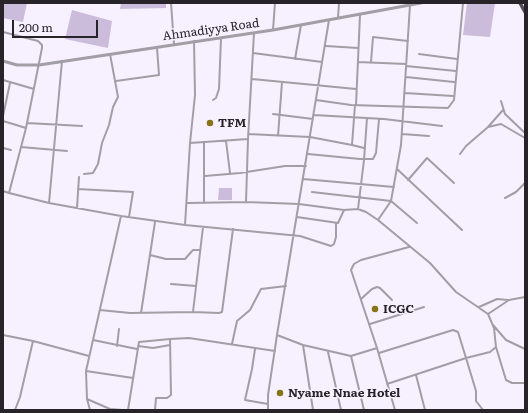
<!DOCTYPE html>
<html>
<head>
<meta charset="utf-8">
<style>
  body { margin:0 }
  #map { position:relative; width:528px; height:413px; overflow:hidden; background:#f7f0ff; font-family:Literata,serif }
  canvas { display:block }
  .frame { position:absolute; inset:0; border:4px solid #262329; pointer-events:none }
  .scale { position:absolute; left:12px; top:20px; width:86px; height:18px; box-sizing:border-box; border:2px solid #262329; border-top:0; padding-left:5px; font-size:12px; line-height:14px; white-space:nowrap; color:#262329; -webkit-text-stroke:3px #f7f0ff; paint-order:stroke }
</style>
</head>
<body>
<div id="map">
<canvas width="528" height="413"></canvas>
<div class="frame"></div>
<div class="scale">200 m</div>
</div>
<script>
const ctx = document.querySelector('canvas').getContext('2d');
ctx.lineJoin = 'round';
function fill(path, color) { ctx.fillStyle = color; ctx.fill(path, 'evenodd'); }
const shape = rows => new Path2D(rows.map(r => 'M' + r).join(''));
function strokePath(path, color, width, dash) { ctx.strokeStyle = color; ctx.lineWidth = width; ctx.lineCap = dash ? 'butt' : 'round'; ctx.setLineDash(dash || []); ctx.stroke(path); }
function label(font, color, halo, rows, align = 'center') {
  ctx.font = font + ' Literata,serif'; ctx.lineWidth = 3; ctx.setLineDash([]); ctx.textBaseline = 'middle'; ctx.strokeStyle = halo; ctx.fillStyle = color; for (const [text, x, y, turn = 0] of rows) {
    ctx.save(); ctx.translate(x, y); ctx.rotate((+turn || 0) * Math.PI / 180); ctx.textAlign = isNaN(turn) ? turn : align; if (halo) ctx.strokeText(text, 0, 0); ctx.fillText(text, 0, 0); ctx.restore();
  }
}
fill(shape([
  [3,3,27,3,23,22,3,18],
  [121,3,166,3,166,8,120,9],
  [467,3,495,3,490,37,463,35],
  [72,10,112,21,108,48,65,39],
  [219,188,232,188,232,200,218,200]
]), '#cbbcdc');
strokePath(shape([
  [171,3,174,44],
  [338,18,339,3],
  [273,30,275,3],
  [3,32,38,41,42,45,42,48,26,128,9,193,49,203,121,216],
  [326,46,358,48],
  [253,53,322,62],
  [419,54,457,59],
  [295,59,301,25],
  [358,62,406,64],
  [371,62,373,37,408,41],
  [406,66,456,71],
  [406,77,454,82],
  [252,79,356,89],
  [3,80,34,89],
  [116,81,159,75,157,48],
  [405,93,453,96],
  [213,100,216,98,219,89,221,38],
  [316,100,351,105,448,108,454,100,463,3],
  [501,101,505,114,525,133],
  [355,105,352,145,364,148],
  [356,105,360,15],
  [273,114,313,119],
  [314,115,384,119,442,126],
  [3,116,10,83],
  [367,118,364,160,358,209,366,212,378,220,430,263,456,292,488,314,494,328,496,347,490,352,466,358,476,391,476,401,483,410],
  [3,121,26,128],
  [27,123,82,126],
  [488,127,503,110],
  [248,134,310,137,352,145],
  [402,134,429,136],
  [278,136,282,82],
  [226,141,230,173],
  [190,143,195,95,194,41],
  [21,147,67,151],
  [3,148,11,150],
  [308,154,360,159,373,159,376,153,379,119],
  [460,154,466,146,488,127,501,124,525,138],
  [397,169,462,230],
  [84,174,93,173,98,164,102,143,109,125,113,107,118,97,110,54],
  [205,176,240,173,285,166,306,166],
  [303,179,394,187],
  [408,180,427,158,454,183],
  [78,189,133,192,129,217],
  [3,191,9,193],
  [312,192,391,201,417,223],
  [505,198,516,192,525,183],
  [246,202,248,139],
  [49,203,62,61],
  [188,203,246,202,299,204,344,210,358,209],
  [204,203,204,142],
  [77,208,79,177],
  [297,217,338,223,344,210],
  [378,220,391,201,401,145,410,5],
  [185,225,190,143,248,139,254,33],
  [150,255,166,259,185,259,193,250,200,250],
  [171,284,196,286],
  [361,299,372,289,377,287,380,288,392,300],
  [479,307,497,299,508,300],
  [100,310,130,313,193,312,203,227],
  [193,312,219,313,222,312,233,229],
  [141,313,155,222],
  [488,314,509,300,525,297],
  [370,324,424,307],
  [493,325,506,340,525,349],
  [3,335,33,341,20,397,15,410],
  [277,335,303,345,351,356],
  [93,340,137,349],
  [33,341,89,356],
  [232,344,237,321,250,310,261,289,286,286],
  [303,345,313,410],
  [117,346,119,329],
  [138,346,153,348,170,345],
  [496,347,506,380,512,383,525,383],
  [377,348,351,270,354,264,361,260,409,247],
  [255,349,252,369,245,400,268,404],
  [328,352,341,410],
  [379,353,453,330,458,332,466,358,387,384],
  [86,371,133,378],
  [416,375,425,410],
  [525,385,525,392],
  [87,399,86,371,121,216,185,225,300,236,331,246,334,244,336,237,336,223],
  [90,410,87,399,110,409,122,410],
  [128,410,139,342,170,339],
  [155,410,156,398,167,398,171,395,170,339,189,338,275,351],
  [175,410,187,410],
  [268,410,268,395,277,335,329,20],
  [364,410,351,356,377,348,395,410]
]), '#a19ea5', 2);
strokePath(shape([
  [3,61,17,65,39,65,273,30,421,3]
]), '#a19ea5', 3);
strokePath(shape([
  [520,3,525,12]
]), '#524c5a', 3.5);
for (const [x, y, r, color] of [
  [210,123,4,"#877417"],
  [375,309,4,"#877417"],
  [280,393,4,"#877417"]
]) { const dot = new Path2D(); dot.arc(x, y, r, 0, 2 * Math.PI); ctx.fillStyle = color; ctx.fill(dot); strokePath(dot, '#f7f0ff', 1.5); }
label('12px', '#262329', '#f7f0ff', [
  ["Ahmadiyya Road",211,30,-8]
]);
label('bold 12px', '#262329', '#f7f0ff', [
  ["TFM",218,123],
  ["ICGC",383,309],
  ["Nyame Nnae Hotel",288,393]
], 'left');
</script>
</body>
</html>
